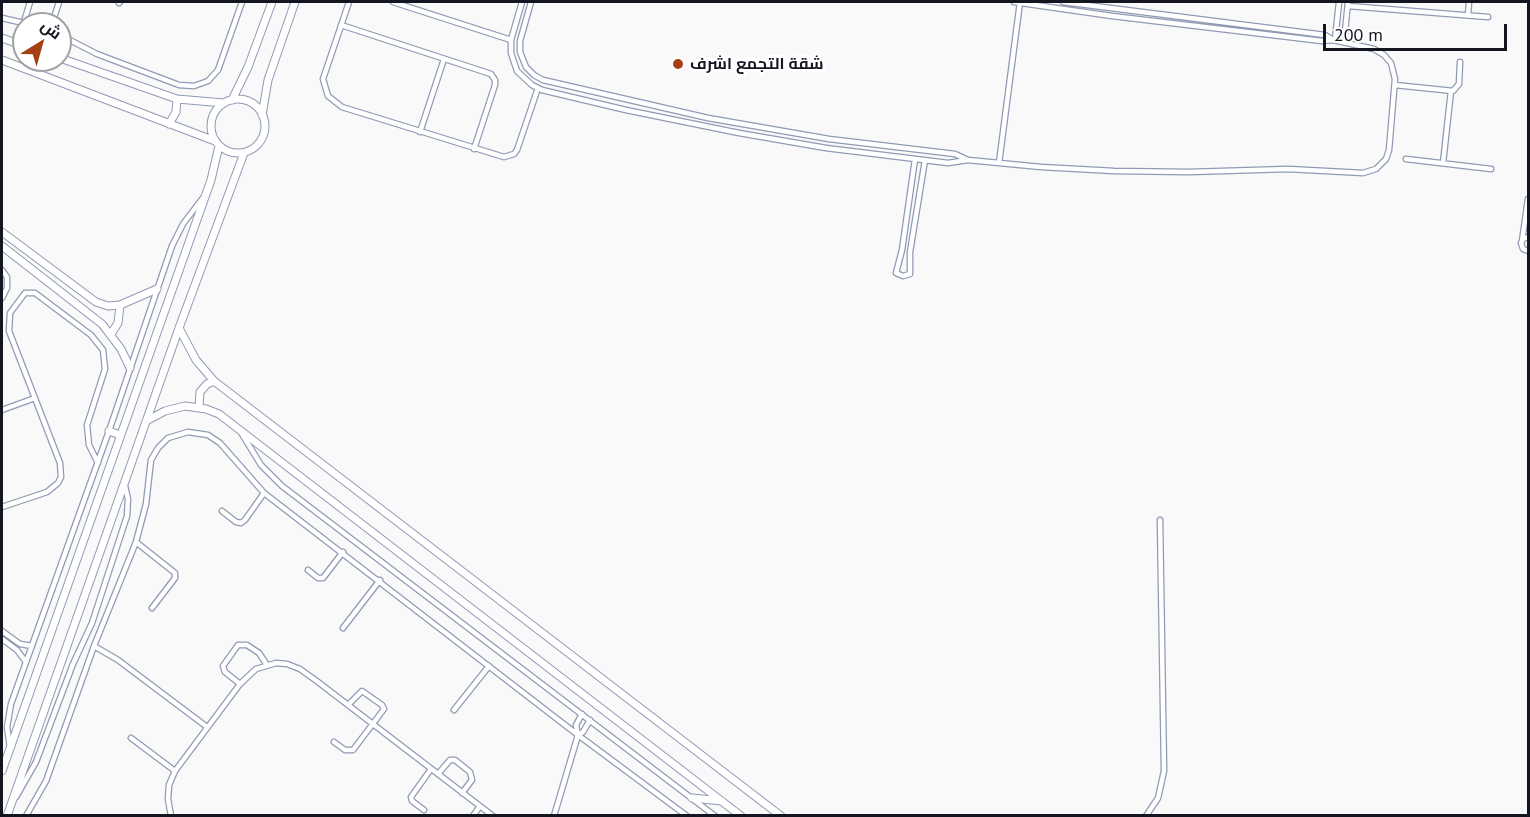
<!DOCTYPE html>
<html>
<head>
<meta charset="utf-8">
<style>
  body { margin:0 }
  #map { position:relative; width:1530px; height:817px; overflow:hidden; background:#f9f9f9; font-family:"PT Sans",Cairo,sans-serif }
  canvas { display:block }
  .frame { position:absolute; inset:0; border:3px solid #131620; pointer-events:none }
  .north { position:absolute; left:12px; top:12px; width:60px; height:60px; box-sizing:border-box; background:#fff; border:2px solid #a1a2a6; border-radius:50%; rotate:37deg; font-size:16px; font-weight:700; line-height:24px; text-align:center; color:#131620 }
  .north::after { content:''; display:block; margin:auto; width:21px; height:27px; background:#a54015; clip-path:polygon(50% 0,100% 100%,50% 72%,0 100%) }
  .scale { position:absolute; left:1323px; top:24px; width:184px; height:27px; box-sizing:border-box; border:3px solid #131620; border-top:0; padding-left:8px; font-size:18px; line-height:21px; white-space:nowrap; color:#131620; -webkit-text-stroke:4px #fff; paint-order:stroke }
</style>
</head>
<body>
<div id="map">
<canvas width="1530" height="817"></canvas>
<div class="frame"></div>
<div class="north">ش</div>
<div class="scale">200 m</div>
</div>
<script>
const ctx = document.querySelector('canvas').getContext('2d');
ctx.lineJoin = 'round';
const shape = rows => new Path2D(rows.map(r => 'M' + r).join(''));
function strokePath(path, color, width, dash) { ctx.strokeStyle = color; ctx.lineWidth = width; ctx.lineCap = dash ? 'butt' : 'round'; ctx.setLineDash(dash || []); ctx.stroke(path); }
function label(font, color, halo, rows, align = 'center') {
  ctx.font = font + ' "PT Sans",Cairo,sans-serif'; ctx.lineWidth = 6; ctx.setLineDash([]); ctx.textBaseline = 'middle'; ctx.strokeStyle = halo; ctx.fillStyle = color; for (const [text, x, y, turn = 0] of rows) {
    ctx.save(); ctx.translate(x, y); ctx.rotate((+turn || 0) * Math.PI / 180); ctx.textAlign = isNaN(turn) ? turn : align; if (halo) ctx.strokeText(text, 0, 0); ctx.fillText(text, 0, 0); ctx.restore();
  }
}
const street = shape([
  [349,2,323,79,328,96,342,107,504,157,514,154,517,150,538,88],
  [393,2,511,40],
  [522,2,511,40,511,53,517,71,532,85,542,90,626,110,739,133,826,148,948,163,968,160,1041,167,1114,171,1189,172,1288,169,1363,173,1376,169,1386,159,1389,150,1395,79,1391,63,1384,55,1374,49,1333,40,1325,35,1063,2],
  [531,2,520,41,520,52,526,67,534,75,543,80,708,118,829,139,955,154,968,160],
  [1014,2,1112,16,1322,41,1333,40],
  [119,3,120,2],
  [1348,6,1488,17],
  [1468,15,1469,2],
  [2,18,28,24],
  [24,22,30,2],
  [52,24,59,2],
  [341,25,491,74,495,80,495,85,474,149],
  [60,35,97,54,179,85,194,86,208,81,218,70,242,2],
  [1335,40,1339,2],
  [1344,42,1348,2],
  [1395,85,1453,91,1459,84,1460,62],
  [420,132,444,59],
  [915,159,902,250,896,273,903,276,910,274,910,252,925,160],
  [1406,159,1491,169],
  [999,163,1020,2],
  [1443,163,1451,91],
  [1528,237,1523,239,1521,243,1523,249,1528,251],
  [1522,241,1528,199],
  [2,270,7,277,7,288,2,298],
  [2,410,35,398],
  [242,434,261,465,282,486,715,816],
  [2,507,47,492,58,483,61,477,60,463,9,331,10,313,25,293,35,293,91,335,103,350,105,369,87,425,89,445,98,463],
  [222,511,236,522,241,523,245,520,264,493],
  [136,542,175,573,175,578,152,608],
  [308,570,318,578,323,578,343,552],
  [343,628,380,580],
  [2,631,20,644,32,646],
  [2,639,17,650,26,662],
  [94,646,118,660,207,727],
  [240,684,225,672,223,666,238,645,247,645,259,653,267,665],
  [454,710,489,666],
  [578,735,583,732,590,720],
  [131,738,175,771],
  [334,742,345,750,353,750,384,709,382,705,362,691,348,705],
  [10,747,7,727,11,704,109,431,172,246,183,224,202,199],
  [438,774,450,760,455,760,470,772,472,780,462,793],
  [16,797,36,762,73,664,92,623,127,516,128,499,125,486],
  [424,810,412,801,411,797,431,769],
  [26,816,46,781,94,646,136,542,146,504,151,460,158,448,168,438,188,432,208,435,220,443,264,493,578,735,687,816],
  [171,816,168,799,169,785,175,771,240,684,256,669,276,663,287,664,300,669,318,682,493,816],
  [473,816,480,806],
  [554,816,578,735,576,725,582,714],
  [1146,816,1158,798,1164,771,1160,520]
]);
const secondary = shape([
  [2,38,24,46],
  [60,58,177,99,224,103],
  [2,60,215,141],
  '211 126a27 27 0 1 1 54 0a27 27 0 1 1-54 0Z',
  [232,100,248,67,272,2],
  [262,115,268,80,295,2],
  [169,124,176,112,177,99],
  [2,232,96,302,108,306,120,305,157,289],
  [2,246,102,324,121,349,130,368],
  [179,328,196,360,214,381,781,816],
  [111,334,118,323,120,305],
  [199,407,200,392,207,384,214,381],
  [146,421,165,411,185,406,206,409,219,414,741,816],
  [109,431,120,435],
  [2,771,211,180,219,146],
  [692,798,722,801],
  [7,816,179,328,244,153]
]);
strokePath(street, '#909ab5', 7);
strokePath(secondary, '#909ab5', 9);
strokePath(street, '#fff', 4.5);
strokePath(secondary, '#fff', 7);
for (const [x, y, r, color] of [
  [678,64,6,"#a54015"]
]) { const dot = new Path2D(); dot.arc(x, y, r, 0, 2 * Math.PI); ctx.fillStyle = color; ctx.fill(dot); strokePath(dot, '#fff', 2); }
label('bold 16px', '#131620', '#fff', [
  ["شقة التجمع اشرف",690,64]
], 'left');
</script>
</body>
</html>
